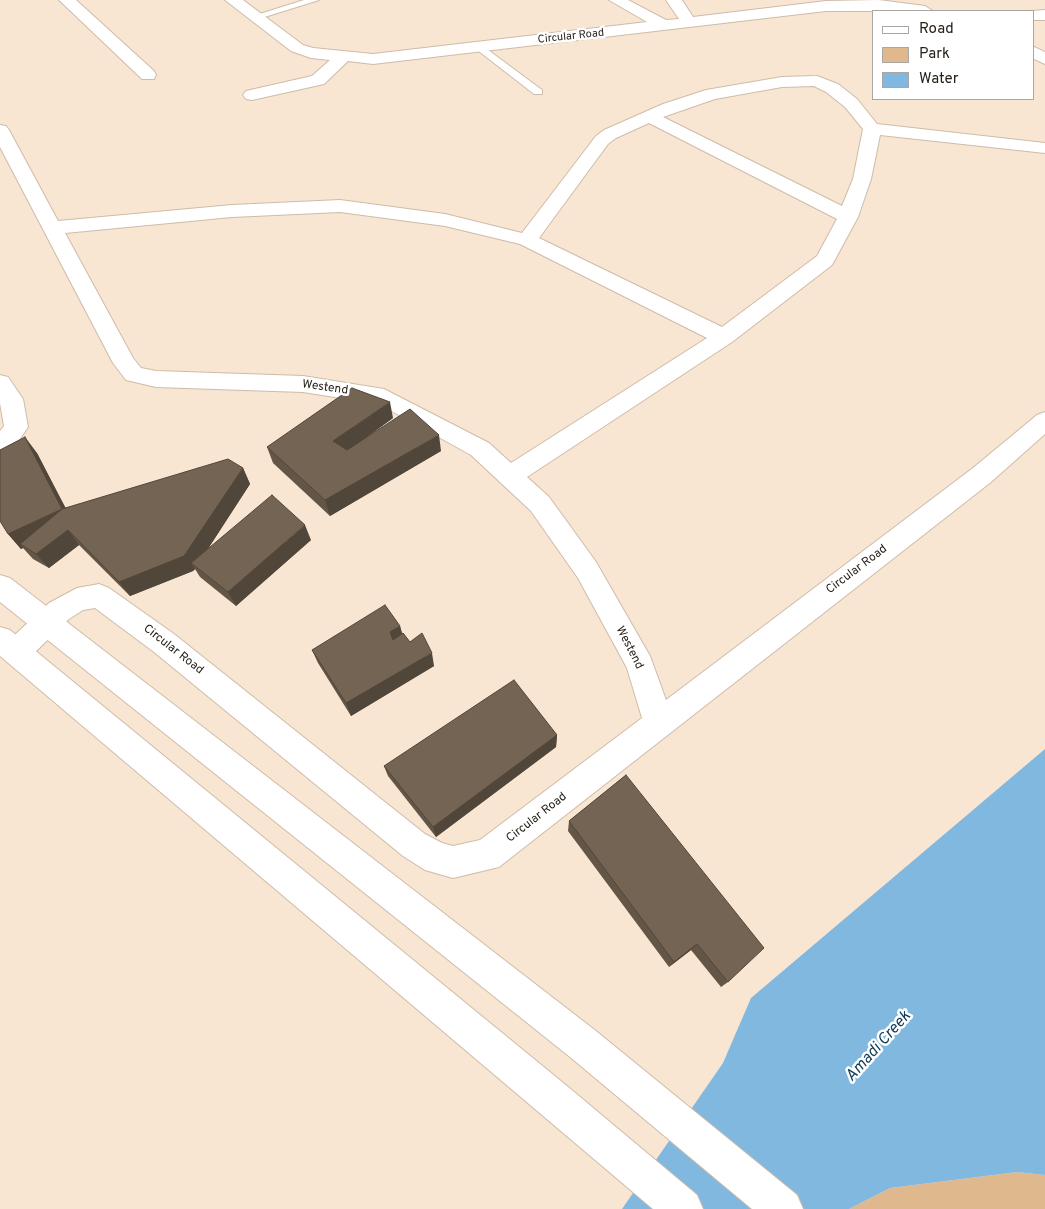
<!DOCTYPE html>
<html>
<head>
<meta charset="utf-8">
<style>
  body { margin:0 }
  #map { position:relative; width:1045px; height:1209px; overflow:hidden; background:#f8e5d2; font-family:Overpass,sans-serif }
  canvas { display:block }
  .legend { position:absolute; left:872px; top:10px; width:162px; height:90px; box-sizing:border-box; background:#fff; border:1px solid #a9a6a3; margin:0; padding:6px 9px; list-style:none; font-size:15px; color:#272019 }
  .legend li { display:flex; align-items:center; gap:10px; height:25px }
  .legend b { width:25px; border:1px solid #a9a6a3 }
</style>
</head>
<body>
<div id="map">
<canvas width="1045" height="1209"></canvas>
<ul class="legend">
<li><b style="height:6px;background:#fff"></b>Road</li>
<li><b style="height:14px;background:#dfb88e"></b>Park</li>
<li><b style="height:14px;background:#80b8e0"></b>Water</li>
</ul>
</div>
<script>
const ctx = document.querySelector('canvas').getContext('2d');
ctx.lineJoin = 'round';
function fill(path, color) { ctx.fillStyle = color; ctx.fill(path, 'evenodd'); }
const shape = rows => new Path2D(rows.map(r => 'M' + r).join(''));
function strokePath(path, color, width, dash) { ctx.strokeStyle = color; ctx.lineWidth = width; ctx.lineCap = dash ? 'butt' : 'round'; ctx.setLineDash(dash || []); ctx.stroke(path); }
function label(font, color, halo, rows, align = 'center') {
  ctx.font = font + ' Overpass,sans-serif'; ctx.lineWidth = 5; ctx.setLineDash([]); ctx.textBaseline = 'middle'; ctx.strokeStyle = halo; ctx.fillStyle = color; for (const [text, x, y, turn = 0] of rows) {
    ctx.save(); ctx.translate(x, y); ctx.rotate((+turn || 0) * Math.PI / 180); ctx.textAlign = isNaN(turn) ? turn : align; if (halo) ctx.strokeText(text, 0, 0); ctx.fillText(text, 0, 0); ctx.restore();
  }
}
fill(shape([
  [1017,1172,1045,1175,1045,1209,849,1209,890,1188]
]), '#dfb88e');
fill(shape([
  [1045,749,1045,1175,1017,1172,890,1188,849,1209,622,1209,723,1063,751,998]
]), '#80b8e0');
const lane = shape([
  [304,0,319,0,255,20,250,17,304,0],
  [480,44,542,90,542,94,534,94,476,49,475,47,480,44]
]);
const street = shape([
  [59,0,76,0,154,71,156,75,154,79,142,79,59,0],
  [225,0,243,0,303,45,313,48,373,54,647,22,609,0,628,0,666,20,679,19,666,0,682,0,693,17,826,1,879,0,925,6,933,11,826,11,373,64,348,61,324,84,252,100,246,99,243,95,246,91,312,76,330,60,311,58,291,51,225,0],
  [1045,10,1045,20,1034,20,1034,11,1031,11,1045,10],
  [1034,47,1045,52,1045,64,1034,59,1034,47],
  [817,76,838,84,857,99,877,124,1045,143,1045,153,880,135,871,179,858,217,832,265,732,342,527,477,549,497,596,562,650,656,666,700,973,468,1037,415,1045,412,1045,434,991,482,499,867,453,878,425,870,403,856,154,652,95,608,83,610,69,619,26,661,16,665,6,661,2,652,6,643,49,603,77,588,99,584,109,588,174,634,425,834,442,843,453,846,480,840,642,718,627,668,578,578,531,511,471,455,379,404,303,392,156,387,126,380,113,363,0,147,0,125,6,126,9,130,58,221,232,205,340,200,445,214,522,233,596,136,604,130,663,104,706,90,782,77,817,76],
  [814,86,826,92,845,107,863,129,853,179,842,206,663,117,715,99,782,87,814,86],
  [649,123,837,219,817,256,722,327,539,238,608,144,616,138,649,123],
  [340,212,445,226,520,244,707,338,511,463,489,443,384,389,303,376,156,371,141,368,133,358,65,233,232,217,340,212],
  [0,375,8,377,23,399,28,427,9,455,0,458,0,431,4,426,0,403,0,375]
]);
const primary = shape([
  [0,575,10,578,596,1031,797,1195,803,1209,752,1209,570,1057,0,602,0,575],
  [0,627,10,630,567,1086,697,1195,703,1209,653,1209,0,656,0,627]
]);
strokePath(lane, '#cebca9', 2);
strokePath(street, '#cebca9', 2);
strokePath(primary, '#cebca9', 2);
fill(lane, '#fff');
fill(street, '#fff');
fill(primary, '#fff');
fill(shape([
  [393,418,360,442,441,451,330,516,273,463,267,447],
  [37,453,65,508,243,468,250,484,208,549,311,540,236,606,200,577,195,569,193,571,130,596,79,545,49,568,33,559,23,548,21,549,8,534],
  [400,626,402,634,434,666,351,716,318,663,312,650],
  [557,735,556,747,436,837,388,776,384,766],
  [626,775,728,982,721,987,691,950,669,967,568,831,569,821]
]), '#645647');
fill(shape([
  [390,402,393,418,338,458,333,441],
  [439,435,441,451,330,516,325,500],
  [25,437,37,453,74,524,20,544,23,548,21,549,8,534],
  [243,468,250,484,196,567,191,563,195,569,193,571,130,596,119,582],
  [305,525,311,540,236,606,228,592],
  [68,530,79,545,49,568,36,554],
  [400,626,404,640,393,646,390,632],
  [432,653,434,666,351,716,346,703],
  [557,735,556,747,436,837,433,827],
  [697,944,691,950,669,967,674,962]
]), '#51463a');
const building = shape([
  [352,388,390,402,333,441,347,450,410,409,439,435,325,500,267,447,352,388],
  [25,437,62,509,228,459,243,468,184,556,119,582,68,530,36,554,20,544,62,509,8,534,0,521,0,450,25,437],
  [272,495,305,525,228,592,191,563,272,495],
  [385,605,400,626,390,632,393,640,403,633,410,642,422,633,432,653,346,703,312,650,385,605],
  [514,680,557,735,433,827,384,766,514,680],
  [626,775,764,948,728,982,697,944,674,962,569,821,626,775]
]);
fill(building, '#746453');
strokePath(building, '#51463a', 1);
label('11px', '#272019', '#fff', [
  ["Circular Road",571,37,-6]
]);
label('12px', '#272019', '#fff', [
  ["Westend",325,388,8],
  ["Circular Road",857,570,-37],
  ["Westend",629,648,63],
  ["Circular Road",173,650,38],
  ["Circular Road",537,818,-38]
]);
label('italic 16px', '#0f3c57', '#fff', [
  ["Amadi Creek",879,1047,-48]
]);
</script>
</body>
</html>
